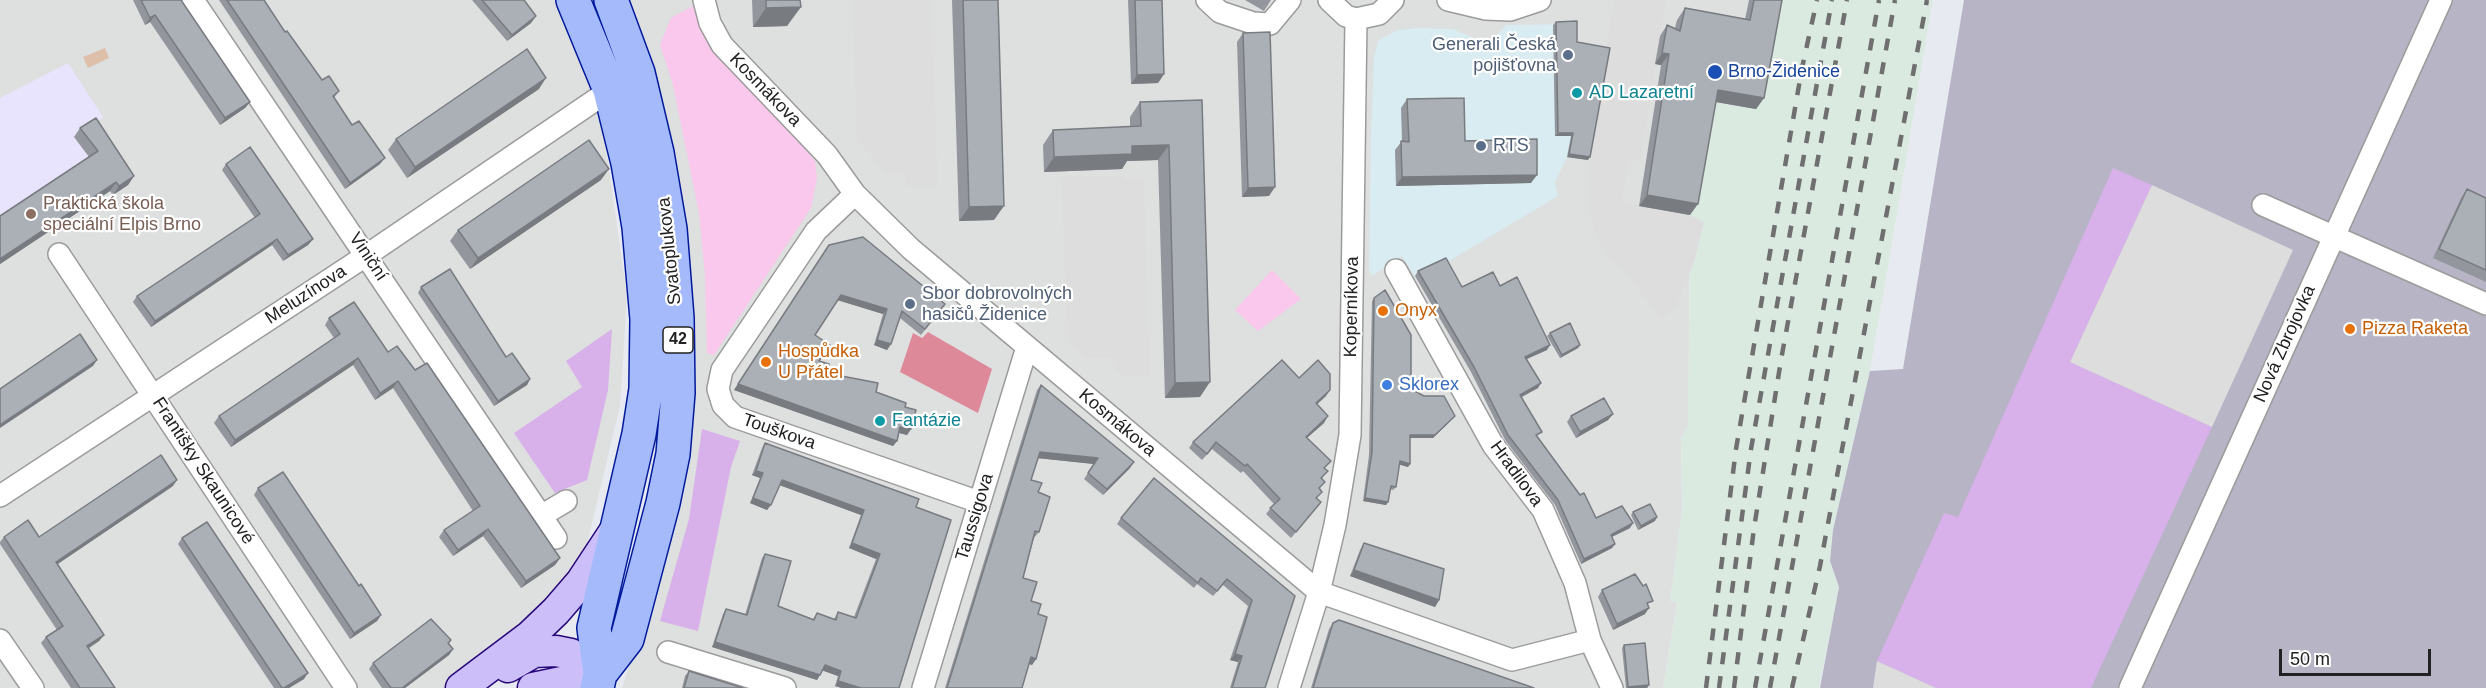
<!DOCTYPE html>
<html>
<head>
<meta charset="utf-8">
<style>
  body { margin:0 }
  #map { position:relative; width:2486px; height:688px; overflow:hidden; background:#e8eaf1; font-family:Arial,sans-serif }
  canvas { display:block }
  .scale { position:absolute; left:2279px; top:649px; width:152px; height:27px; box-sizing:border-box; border:3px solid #212121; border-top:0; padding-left:8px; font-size:18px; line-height:21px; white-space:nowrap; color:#212121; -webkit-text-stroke:4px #fff; paint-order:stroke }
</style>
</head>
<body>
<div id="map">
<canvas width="2486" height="688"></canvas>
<div class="scale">50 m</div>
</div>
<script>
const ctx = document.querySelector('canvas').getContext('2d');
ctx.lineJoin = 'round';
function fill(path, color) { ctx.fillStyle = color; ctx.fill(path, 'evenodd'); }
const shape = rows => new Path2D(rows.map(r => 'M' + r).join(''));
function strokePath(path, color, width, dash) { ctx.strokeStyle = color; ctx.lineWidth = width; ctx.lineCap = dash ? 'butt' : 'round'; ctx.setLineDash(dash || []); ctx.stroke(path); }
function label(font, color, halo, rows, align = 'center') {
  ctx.font = font + ' Arial,sans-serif'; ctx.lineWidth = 4.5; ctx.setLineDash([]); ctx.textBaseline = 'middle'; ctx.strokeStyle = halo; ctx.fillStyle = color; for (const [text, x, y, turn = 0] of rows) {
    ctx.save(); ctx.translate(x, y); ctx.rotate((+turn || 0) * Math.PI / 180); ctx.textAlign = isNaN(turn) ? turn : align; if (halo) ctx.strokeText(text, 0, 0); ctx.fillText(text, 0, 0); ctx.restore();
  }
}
fill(shape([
  [0,0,559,0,591,71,607,154,627,297,620,406,587,544,569,582,449,688,0,688],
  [626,0,1749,0,1742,31,1673,38,1661,65,1639,205,1690,215,1688,426,1681,437,1682,512,1670,601,1677,602,1663,688,622,688,675,523,690,427]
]), '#dedfdf');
fill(shape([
  [1574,24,1575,46,1607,51,1588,160,1567,157,1555,182,1558,196,1444,264,1443,262,1415,276,1402,256,1372,276,1369,270,1371,135,1374,58,1378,41,1395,31,1417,28,1453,29,1481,41,1492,40,1506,25]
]), '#d9ecf1');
fill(shape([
  [1749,0,1933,0,1870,371,1833,530,1830,561,1839,587,1819,688,1663,688,1677,602,1670,601,1682,512,1681,437,1688,426,1690,228,1639,206,1661,73,1661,65,1655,64,1660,36,1673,38,1677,20,1742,31]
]), '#dbeae0');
fill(shape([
  [68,63,103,117,90,127,128,185,113,195,110,191,0,264,0,98]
]), '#e9e4fe');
fill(shape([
  [1964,0,2486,0,2486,688,1820,688,1839,587,1830,561,1833,530,1870,371,1903,369]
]), '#b7b4c6');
fill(shape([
  [2113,168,2152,185,2070,362,2212,427,2091,688,1936,688,1877,661,1944,513,1958,517],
  [612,329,608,390,587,480,555,493,514,433,582,387,566,361],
  [702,429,740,441,731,467,698,631,660,621,689,519]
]), '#d8b0ea');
fill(shape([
  [693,6,704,34,719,57,805,149,815,161,817,178,811,208,714,355,707,353,705,275,699,213,673,85,660,45,671,18],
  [1272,270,1301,299,1258,331,1235,310]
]), '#f9c8ec');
fill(shape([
  [928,332,992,369,978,413,900,372,913,333,922,338]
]), '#de899a');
fill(shape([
  [931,0,938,187,907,187,905,172,886,173,857,139,852,1],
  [1614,0,1666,0,1640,161,1629,160,1622,201,1690,215,1704,222,1695,259,1676,306,1661,319,1625,271,1607,257,1598,241,1588,208,1588,160],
  [1124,176,1125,179,1144,179,1150,377,1130,377,1116,372,1115,358,1086,358,1068,343,1061,177],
  [2152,185,2293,250,2212,427,2070,362],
  [1877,661,1936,688,1873,688]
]), '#ddd');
fill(shape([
  [105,48,109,58,88,68,83,57]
]), '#debfaa');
const minor = shape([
  [193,0,556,538],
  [704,0,710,23,722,45,827,155,855,194,911,249,1319,592,1512,660,1590,640],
  [1207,0,1220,12,1253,23,1270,24,1290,0],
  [1329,0,1346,16,1356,19,1379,14,1393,0],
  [1448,0,1486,9,1510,10,1540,0],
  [855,194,816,231,722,370,718,389,723,405,735,417,979,502],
  [2263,205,2486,304],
  [59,254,346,688],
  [1396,270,1493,445,1543,510,1575,583,1590,640,1612,688],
  [0,496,367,255,610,90],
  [541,516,566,501],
  [0,640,33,688],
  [668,652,785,688],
  [923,688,1027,347],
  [1289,688,1319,592,1335,525,1350,435,1356,19],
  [2130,688,2441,0]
]);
const secondary = shape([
  [508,667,534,652,556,651,571,654,600,674],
  [461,688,530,636,556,611,581,582,614,532],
  [533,688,600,674]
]);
const primary = shape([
  [573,0,610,90,628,163,639,227,647,319,646,389,639,434,594,628,600,674,597,688],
  [600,674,627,639,663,503,673,454,678,393,677,318,670,229,657,153,638,73,611,0]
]);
strokePath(minor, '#9b9b9b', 24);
strokePath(secondary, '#28077a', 33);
strokePath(primary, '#031a9c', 36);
strokePath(minor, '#fff', 21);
strokePath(secondary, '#ccbff9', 30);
strokePath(primary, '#a5bafa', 33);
strokePath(shape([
  [1706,688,1736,449,1802,68,1817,0],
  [1719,688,1751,449,1832,0],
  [1734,688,1754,528,1781,360,1847,0],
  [1755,688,1879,0],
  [1770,688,1895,0],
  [1792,688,1820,566,1927,0]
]), '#6f6f6f', 4.5, [12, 12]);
fill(shape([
  [133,0,181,0,250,102,245,108,220,125,150,22,145,25],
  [219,0,264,0,285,32,322,80,339,91,334,98,380,164,345,189],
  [472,0,524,0,536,16,531,23,507,41],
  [752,0,800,0,787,26,753,27],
  [952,0,998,0,994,220,959,221],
  [1128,0,1162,0,1164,74,1158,83,1131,84],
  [1245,0,1271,0,1264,11],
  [1749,0,1782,0,1764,98,1756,109,1716,102,1690,215,1639,206,1661,65,1655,64,1660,36,1667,25,1675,28,1677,20,1685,8,1745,19],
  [1556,22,1577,42,1588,160,1567,157,1571,136,1555,136,1553,25],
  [1243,33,1269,196,1242,197,1237,42],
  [539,89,407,178,388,150,396,139],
  [1407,99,1465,141,1531,183,1396,186,1395,150,1402,141,1401,108],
  [1202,100,1200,397,1165,398,1158,160,1127,161,1122,169,1044,172,1043,145,1053,130,1130,127,1130,117,1140,102],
  [80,128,134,176,128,185,113,195,110,191,0,264,0,216,89,157,74,137],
  [226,164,313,239,308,245,283,261,272,245,151,327,133,302,137,296,255,218,222,170],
  [601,180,470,269,450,241,458,230],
  [2467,189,2486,198,2486,282,2433,258,2461,198],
  [829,245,945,304,921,335,900,318,891,344,887,350,874,345,883,314,838,300,815,335,819,361,826,373,876,392,905,407,911,429,907,435,899,433,897,441,893,446,734,390],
  [1418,271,1462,287,1500,286,1547,350,1527,359,1538,388,1522,397,1538,437,1596,518,1630,528,1612,537,1615,544,1612,548,1581,564,1555,505,1505,440,1471,372,1415,276],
  [421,287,506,357,530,379,527,385,494,406,418,293],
  [1374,298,1411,389,1455,416,1433,438,1410,438,1410,464,1408,467,1399,464,1396,487,1393,490,1390,489,1388,502,1386,505,1363,501,1369,455,1372,301],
  [329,318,388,352,415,370,560,558,555,565,521,588,483,536,453,556,439,537,444,530,473,511,393,388,375,400,353,365,231,447,214,423,219,416,334,338,325,325],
  [1550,333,1580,345,1578,348,1560,358,1547,336],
  [1299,378,1326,396,1317,404,1324,423,1307,438,1325,469,1317,499,1316,508,1291,538,1266,514,1274,504,1243,471,1241,473,1212,449,1202,460,1189,448,1193,442],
  [1041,385,1130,468,1103,495,1084,479,1094,464,1038,458,1031,480,1038,492,1039,532,1034,538,1023,578,1031,601,1038,614,1036,659,1032,665,1029,664,1022,688,945,688,1037,390],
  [1613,414,1608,420,1576,438,1567,422,1571,416],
  [765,443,916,507,899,688,842,688,835,686,838,676,822,670,817,680,712,647,723,614,726,609,745,615,762,558,765,554,778,606,813,619,817,613,834,619,838,612,854,617,876,559,849,548,861,515,780,485,767,510,750,503,760,478,752,475,762,448],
  [173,486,57,564,104,635,99,641,88,649,115,688,71,688,41,643,46,637,57,630,0,544,0,542,4,537,39,537],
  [258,488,359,586,381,615,377,621,350,639,254,495],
  [1633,512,1655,521,1638,530,1631,515],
  [1121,518,1295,596,1265,688,1230,688,1238,662,1230,660,1248,606,1223,585,1213,596,1197,584,1194,588,1117,524],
  [182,538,304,679,289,688,274,688,178,544],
  [1364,543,1439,600,1435,607,1350,576,1360,550],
  [1602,590,1645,614,1613,630,1598,597],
  [1333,623,1534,688,1311,688,1329,629],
  [451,640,449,644,453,649,449,655,405,688,382,688,369,669,373,663],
  [1624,645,1649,685,1647,688,1626,688,1622,648],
  [689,671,743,688,682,688,685,676]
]), '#93979d');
fill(shape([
  [801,7,787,26,753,27,766,8],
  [155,15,150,22,145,25,150,18],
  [536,16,531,23,507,41,512,35],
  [1662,53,1669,54,1661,65,1655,64],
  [1164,74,1158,83,1131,84,1137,75],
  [546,78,539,89,407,178,415,167],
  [1718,90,1764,98,1756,109,1710,101],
  [250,102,245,108,220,125,225,118],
  [1558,133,1573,133,1571,136,1555,136],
  [1169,145,1158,160,1127,161,1122,169,1044,172,1054,157,1132,146],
  [1569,154,1590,157,1588,160,1567,157],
  [385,158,380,164,345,189,350,183],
  [609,169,601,180,470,269,478,258],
  [1537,175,1531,183,1396,186,1402,177],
  [134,176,128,185,113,195,119,186],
  [116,182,110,191,0,264,0,259],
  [1275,187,1269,196,1242,197,1248,188],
  [1647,195,1698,204,1690,215,1639,206],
  [1004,206,994,220,959,221,969,207],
  [277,239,272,245,151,327,155,321],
  [313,239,308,245,283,261,288,255],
  [841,295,887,309,883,314,837,300],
  [877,340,891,344,887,350,874,345],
  [1550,345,1547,350,1522,361,1525,357],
  [1580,345,1578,348,1560,358,1562,355],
  [358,358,353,365,231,447,235,440],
  [97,360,93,366,0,428,0,425],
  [530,379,527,385,494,406,498,401],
  [398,381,393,388,375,400,380,393],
  [1210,382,1200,397,1165,398,1175,383],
  [1541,383,1538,388,1517,399,1520,395],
  [738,384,897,441,893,446,734,390],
  [1330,390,1326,396,1312,409,1316,403],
  [1613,414,1608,420,1576,438,1580,432],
  [1328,416,1324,423,1301,443,1306,437],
  [1455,416,1433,438,1408,438,1410,435],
  [900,427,911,429,907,435,896,432],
  [1040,452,1098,458,1094,464,1036,458],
  [1400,461,1410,464,1408,467,1397,464],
  [1134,462,1130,468,1103,495,1107,489],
  [756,471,763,473,760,478,752,475],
  [177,480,173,486,52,568,56,562],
  [782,480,864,510,861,515,779,485],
  [753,498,771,505,767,510,750,503],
  [1365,498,1388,502,1386,505,1363,501],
  [1657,517,1655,521,1638,530,1641,526],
  [1633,523,1630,528,1607,539,1611,535],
  [488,529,483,536,453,556,458,550],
  [852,543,880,554,876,559,849,548],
  [1615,544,1612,548,1581,564,1584,559],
  [560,558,555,565,521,588,526,581],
  [1354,570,1439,600,1435,607,1350,576],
  [1649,608,1645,614,1613,630,1617,624],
  [381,615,377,621,350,639,354,633],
  [104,635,99,641,82,652,87,646],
  [715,642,820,675,817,680,712,647],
  [453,649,449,655,405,688,402,688],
  [1235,654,1242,656,1238,662,1230,660],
  [1031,657,1036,659,1032,665,1027,663],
  [825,665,841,671,838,676,821,670],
  [308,673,304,679,289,688,284,688],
  [838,681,861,688,842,688,835,686],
  [1649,685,1647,688,1627,688,1628,687]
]), '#787b80');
const building = shape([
  [141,0,181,0,250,102,225,118,155,15,150,18,141,0],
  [227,0,264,0,285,32,287,31,322,80,329,76,339,91,333,96,352,125,359,121,385,158,350,183,227,0],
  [482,0,524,0,536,16,512,35,482,0],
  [766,0,800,0,801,7,766,8,766,0],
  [963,0,998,0,1004,206,969,207,963,0],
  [1135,0,1162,0,1164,74,1137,75,1135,0],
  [1754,0,1782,0,1764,98,1718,90,1698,204,1647,195,1669,54,1662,53,1667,25,1680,31,1685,8,1750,20,1754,0],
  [1577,21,1577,42,1610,48,1590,157,1569,154,1573,133,1558,133,1556,22,1577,21],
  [1270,32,1275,187,1248,188,1243,33,1270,32],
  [527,49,546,78,415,167,396,139,527,49],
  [1464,98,1465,141,1537,139,1537,175,1402,177,1401,141,1409,142,1407,99,1464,98],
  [1202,100,1210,382,1175,383,1169,145,1132,146,1132,154,1054,157,1053,130,1141,126,1140,102,1202,100],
  [96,118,134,176,119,186,116,182,0,259,0,216,98,151,80,128,96,118],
  [589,140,609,169,478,258,458,230,589,140],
  [250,147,313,239,288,255,277,239,155,321,137,296,260,214,226,164,250,147],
  [2467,189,2486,198,2486,270,2439,249,2467,189],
  [863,237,945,304,925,329,902,311,891,344,877,340,887,309,841,295,815,335,830,345,819,361,829,364,826,373,878,383,876,392,906,403,905,407,916,410,911,429,900,427,897,441,738,384,829,245,863,237],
  [1446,258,1462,287,1493,272,1500,286,1517,277,1550,345,1525,357,1541,383,1520,395,1542,432,1536,435,1580,495,1584,493,1596,518,1622,506,1633,523,1611,535,1615,544,1584,559,1558,500,1508,435,1474,367,1418,271,1446,258],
  [450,269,506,357,512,353,530,379,498,401,421,287,450,269],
  [1385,290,1411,335,1411,389,1424,396,1444,396,1455,416,1435,435,1410,435,1410,464,1400,461,1396,487,1391,486,1388,502,1365,498,1372,452,1374,298,1385,290],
  [354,302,388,352,397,346,415,370,427,363,560,558,526,581,488,529,458,550,444,530,480,506,398,381,380,393,358,358,235,440,219,416,340,334,329,318,354,302],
  [1570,323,1580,345,1562,355,1550,333,1570,323],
  [80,334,97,360,0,425,0,389,80,334],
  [1282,360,1299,378,1318,360,1330,374,1330,390,1316,403,1328,416,1306,437,1331,461,1324,468,1328,471,1321,478,1325,482,1319,488,1322,492,1316,498,1321,502,1296,532,1270,508,1280,499,1247,464,1245,466,1216,442,1207,454,1193,442,1282,360],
  [1041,385,1134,462,1107,489,1088,473,1098,458,1040,452,1031,480,1042,483,1038,492,1050,497,1039,532,1035,531,1023,578,1037,582,1031,601,1041,604,1038,614,1047,617,1036,659,1031,657,1022,688,947,688,1041,385],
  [1604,398,1613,414,1580,432,1571,416,1604,398],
  [765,443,919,499,916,507,951,520,899,688,861,688,838,681,841,671,825,665,820,675,715,642,726,609,747,615,765,554,791,561,778,606,814,620,817,613,836,620,838,612,856,618,880,554,852,543,864,510,782,480,771,505,753,498,763,473,756,471,765,443],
  [161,455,177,480,56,562,104,635,87,646,115,688,80,688,46,637,63,626,4,537,28,520,39,537,161,455],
  [283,472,359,586,361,584,381,615,354,633,258,488,283,472],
  [1154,478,1295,596,1265,688,1232,688,1242,656,1235,654,1252,600,1227,579,1217,591,1201,578,1198,583,1121,518,1154,478],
  [1650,504,1657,517,1641,526,1633,512,1650,504],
  [207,522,308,673,284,688,282,688,182,538,207,522],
  [1364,543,1444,569,1439,600,1354,570,1364,543],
  [1635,574,1643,586,1646,584,1653,601,1647,603,1649,608,1617,624,1602,590,1635,574],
  [431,619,451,640,448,643,453,649,402,688,391,688,373,663,431,619],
  [1339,620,1534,688,1313,688,1333,623,1339,620],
  [1645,643,1649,685,1628,687,1624,645,1645,643],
  [689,671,743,688,684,688,689,671]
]);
fill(building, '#abb0b7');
strokePath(building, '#787b80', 1.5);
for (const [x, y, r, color] of [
  [1568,55,6,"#5c6f8a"],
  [1715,72,8,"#1a4fb4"],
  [1577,93,6,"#0f9aa8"],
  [1481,146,6,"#5c6f8a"],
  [31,214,6,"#8d6e63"],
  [910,304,6,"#5c6f8a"],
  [1383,311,6,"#e8710a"],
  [2350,329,6,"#e8710a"],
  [766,362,6,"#e8710a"],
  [1387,385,6,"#3f7fe0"],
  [880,421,6,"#0f9aa8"]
]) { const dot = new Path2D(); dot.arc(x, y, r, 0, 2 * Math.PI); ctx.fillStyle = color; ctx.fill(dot); strokePath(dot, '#fff', 2); }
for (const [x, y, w] of [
  [678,340,30]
]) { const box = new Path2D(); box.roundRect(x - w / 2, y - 13, w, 26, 4.5); ctx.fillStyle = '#fff'; ctx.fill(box); strokePath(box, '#212121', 1.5); }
label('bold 16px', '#212121', null, [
  ["42",678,340]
]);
label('18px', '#4e5e75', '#fff', [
  ["Generali Česká",1556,45,"right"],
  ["pojišťovna",1556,66,"right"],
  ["RTS",1493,146],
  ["Sbor dobrovolných",922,294],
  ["hasičů Židenice",922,315]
], 'left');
label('18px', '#164399', '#fff', [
  ["Brno-Židenice",1728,72]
], 'left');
label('18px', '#212121', '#fff', [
  ["Kosmákova",765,90,46],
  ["Svatoplukova",670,251,-96],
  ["Viniční",368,257,56],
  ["Meluzínova",306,295,-33],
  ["Koperníkova",1352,307,-89],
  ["Nová Zbrojovka",2285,344,-66],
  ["Kosmákova",1117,423,40],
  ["Touškova",779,432,19],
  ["Františky Skaunicové",203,471,57],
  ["Hradilova",1516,474,54],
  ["Taussigova",975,517,-73]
]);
label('18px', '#0d838f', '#fff', [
  ["AD Lazaretní",1589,93],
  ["Fantázie",892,421]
], 'left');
label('18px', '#785e54', '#fff', [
  ["Praktická škola",43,204],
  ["speciální Elpis Brno",43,225]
], 'left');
label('18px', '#c56008', '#fff', [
  ["Onyx",1395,311],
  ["Pizza Raketa",2362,329],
  ["Hospůdka",778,352],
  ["U Přátel",778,373]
], 'left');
label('18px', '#366cbe', '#fff', [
  ["Sklorex",1399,385]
], 'left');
</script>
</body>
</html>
